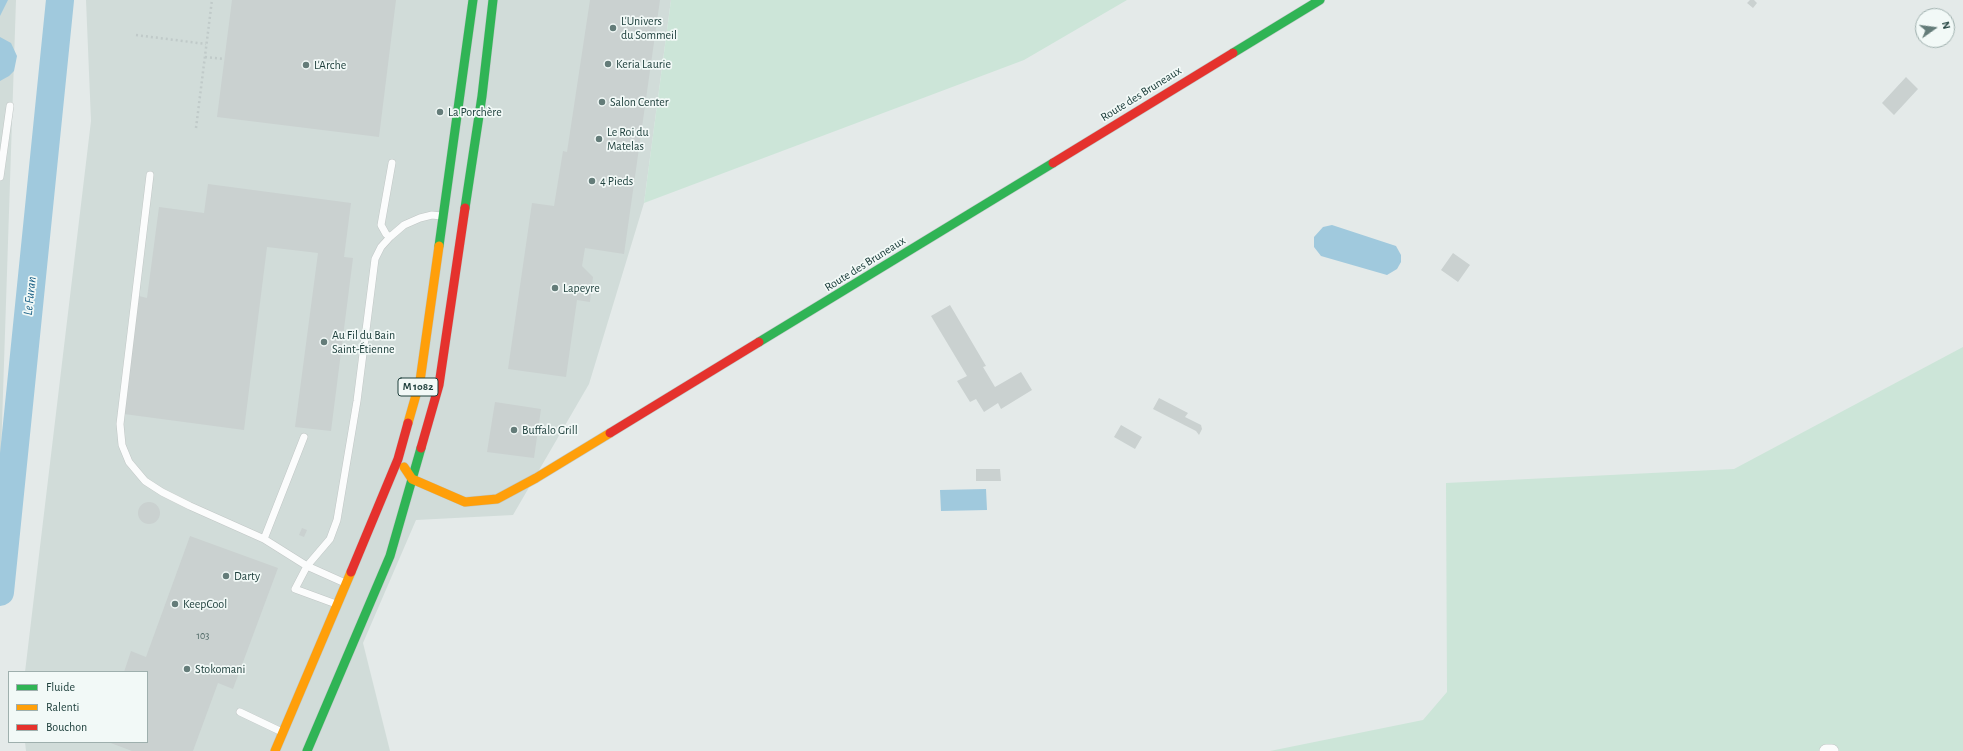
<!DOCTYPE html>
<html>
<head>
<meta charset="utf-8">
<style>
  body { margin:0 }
  #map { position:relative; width:1963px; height:751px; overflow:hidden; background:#e4eae9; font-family:"Alegreya Sans",sans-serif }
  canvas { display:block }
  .legend { position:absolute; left:8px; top:671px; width:140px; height:72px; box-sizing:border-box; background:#f2f9f7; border:1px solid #9eafad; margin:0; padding:5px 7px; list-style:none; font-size:12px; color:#1f403d }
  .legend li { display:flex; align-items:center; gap:8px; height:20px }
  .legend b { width:20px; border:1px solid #9eafad }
  .north { position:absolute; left:1915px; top:8px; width:40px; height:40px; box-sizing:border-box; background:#f2f9f7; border:1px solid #9eafad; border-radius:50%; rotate:76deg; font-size:11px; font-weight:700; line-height:16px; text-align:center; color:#1f403d }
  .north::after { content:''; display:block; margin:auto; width:14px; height:18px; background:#647c79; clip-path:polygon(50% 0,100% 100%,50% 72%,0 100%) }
</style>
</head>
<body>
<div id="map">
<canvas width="1963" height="751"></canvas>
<ul class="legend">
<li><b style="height:5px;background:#30b455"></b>Fluide</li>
<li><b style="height:5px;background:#ff9f0a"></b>Ralenti</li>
<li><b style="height:5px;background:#e5322d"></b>Bouchon</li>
</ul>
<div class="north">N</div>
</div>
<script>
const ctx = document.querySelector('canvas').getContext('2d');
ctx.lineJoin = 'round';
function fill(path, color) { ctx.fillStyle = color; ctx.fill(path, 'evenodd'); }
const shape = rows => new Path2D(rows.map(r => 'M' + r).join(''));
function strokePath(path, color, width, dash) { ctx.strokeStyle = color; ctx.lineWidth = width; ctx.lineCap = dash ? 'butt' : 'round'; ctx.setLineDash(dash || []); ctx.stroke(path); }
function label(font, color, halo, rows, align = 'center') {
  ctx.font = font + ' "Alegreya Sans",sans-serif'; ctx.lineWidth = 3.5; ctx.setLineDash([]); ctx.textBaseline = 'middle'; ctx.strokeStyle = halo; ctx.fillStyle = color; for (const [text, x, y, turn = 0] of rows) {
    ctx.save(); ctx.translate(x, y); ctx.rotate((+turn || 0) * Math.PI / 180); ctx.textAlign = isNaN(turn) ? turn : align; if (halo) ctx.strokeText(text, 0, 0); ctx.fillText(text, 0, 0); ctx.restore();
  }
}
fill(shape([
  [0,0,16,0,0,484],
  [86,0,671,0,644,203,589,384,513,515,416,520,363,643,390,751,26,751,25,742,147,742,147,672,25,672,91,121]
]), '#d1dcd9');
fill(shape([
  [671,0,1127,0,1024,60,644,203],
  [1963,347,1963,751,1270,751,1423,720,1447,692,1446,483,1734,469]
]), '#cce5d8');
fill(shape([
  [0,0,8,0,0,16],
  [0,37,11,43,17,56,14,71,9,76,0,81],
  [1332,225,1396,246,1401,255,1401,262,1397,269,1387,275,1321,256,1314,247,1314,237,1323,227],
  [986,489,987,510,941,511,940,490]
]), '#a0c9dd');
strokePath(shape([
  [0,592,60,0]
]), '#a0c9dd', 28);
fill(shape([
  [232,0,396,0,379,137,217,117],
  [590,0,660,0,624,254,585,248,582,266,593,277,590,302,577,300,566,377,508,369,532,203,554,206,563,151,567,152],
  [1750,0,1754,0,1757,3,1753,8,1747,3],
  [1906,77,1918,89,1894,115,1882,103],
  [208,184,351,203,344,257,353,258,331,431,295,427,318,253,267,247,244,430,124,414,139,296,147,298,159,207,204,213],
  [1453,253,1470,265,1458,282,1441,270],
  [950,305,986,366,983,367,995,387,1021,372,1032,390,1001,409,998,403,984,412,976,399,970,402,957,381,967,376,931,316],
  [1159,398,1188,413,1185,417,1201,425,1202,429,1199,435,1196,431,1153,409],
  [495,402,541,409,534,458,487,452],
  [1121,425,1142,437,1135,449,1114,437],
  [976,469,1000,469,1001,481,976,481],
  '138 513a11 11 0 1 1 22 0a11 11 0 1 1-22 0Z',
  [302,528,307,530,304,537,299,535],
  [190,536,278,568,233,689,218,683,193,751,132,751,108,742,147,742,147,672,124,672,131,651,146,657]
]), '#cad1d0');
const lane = shape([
  [150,175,120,424,122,445,129,462,145,481,162,492,190,506,264,539,307,566,345,583],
  [0,177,10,106],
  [390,237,386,234,381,225,392,163],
  [264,539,304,437],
  [336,604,295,589,307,566,330,539,337,520,357,401,375,259,381,247,390,237,404,225,420,218,432,215,441,216],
  [240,712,282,732]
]);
const street = shape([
  [1826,751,1832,751]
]);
const fast = shape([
  [1233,53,1320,0],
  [465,208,482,96,493,0],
  [439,246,473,0],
  [759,342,1053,163],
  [307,751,390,556,421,448]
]);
const slow = shape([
  [408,423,420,381,439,246],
  [404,467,412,479,465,502,497,499,536,478,610,433],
  [275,751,351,572]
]);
const jam = shape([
  [1053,163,1233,53],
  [610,433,759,342],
  [421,448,439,385,465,208],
  [351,572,398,459,408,423]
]);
strokePath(lane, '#c1c7c6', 8);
strokePath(street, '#c1c7c6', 14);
strokePath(fast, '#bfc8c6', 10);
strokePath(slow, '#bfc8c6', 10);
strokePath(jam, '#bfc8c6', 10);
strokePath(shape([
  [136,35,206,44],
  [205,57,224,59],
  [196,128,212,0]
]), '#c0cac9', 2.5, [2, 3]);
strokePath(lane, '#fbfcfc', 7);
strokePath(street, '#fbfcfc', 13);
strokePath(fast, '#30b455', 9);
strokePath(slow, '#ff9f0a', 9);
strokePath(jam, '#e5322d', 9);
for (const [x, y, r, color] of [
  [613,28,4,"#647c79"],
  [608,64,4,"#647c79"],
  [306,65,4,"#647c79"],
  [602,102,4,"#647c79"],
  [440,112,4,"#647c79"],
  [599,139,4,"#647c79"],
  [592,181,4,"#647c79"],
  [555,288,4,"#647c79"],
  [324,342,4,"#647c79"],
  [514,430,4,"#647c79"],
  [226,576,4,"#647c79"],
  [175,604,4,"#647c79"],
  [187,669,4,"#647c79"]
]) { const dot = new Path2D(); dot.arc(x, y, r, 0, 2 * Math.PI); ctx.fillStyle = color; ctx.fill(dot); strokePath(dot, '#f2f9f7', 1.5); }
label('10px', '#4b6562', null, [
  ["103",203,636]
]);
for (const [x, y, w] of [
  [418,387,40]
]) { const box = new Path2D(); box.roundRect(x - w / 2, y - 9, w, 18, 3); ctx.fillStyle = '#f2f9f7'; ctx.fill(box); strokePath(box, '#1f403d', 1); }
label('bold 11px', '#1f403d', null, [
  ["M 1082",418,387]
]);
label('12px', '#1f403d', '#f2f9f7', [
  ["L'Univers",621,21],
  ["du Sommeil",621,35],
  ["Keria Laurie",616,64],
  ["L'Arche",314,65],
  ["Salon Center",610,102],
  ["La Porchère",448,112],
  ["Le Roi du",607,132],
  ["Matelas",607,146],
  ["4 Pieds",600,181],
  ["Lapeyre",563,288],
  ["Au Fil du Bain",332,335],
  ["Saint-Étienne",332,349],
  ["Buffalo Grill",522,430],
  ["Darty",234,576],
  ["KeepCool",183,604],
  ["Stokomani",195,669]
], 'left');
label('12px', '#1f403d', '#f2f9f7', [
  ["Route des Bruneaux",1141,94,-32],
  ["Route des Bruneaux",865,264,-32]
]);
label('italic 13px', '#135b82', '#f2f9f7', [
  ["Le Furan",30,296,-84]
]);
</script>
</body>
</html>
